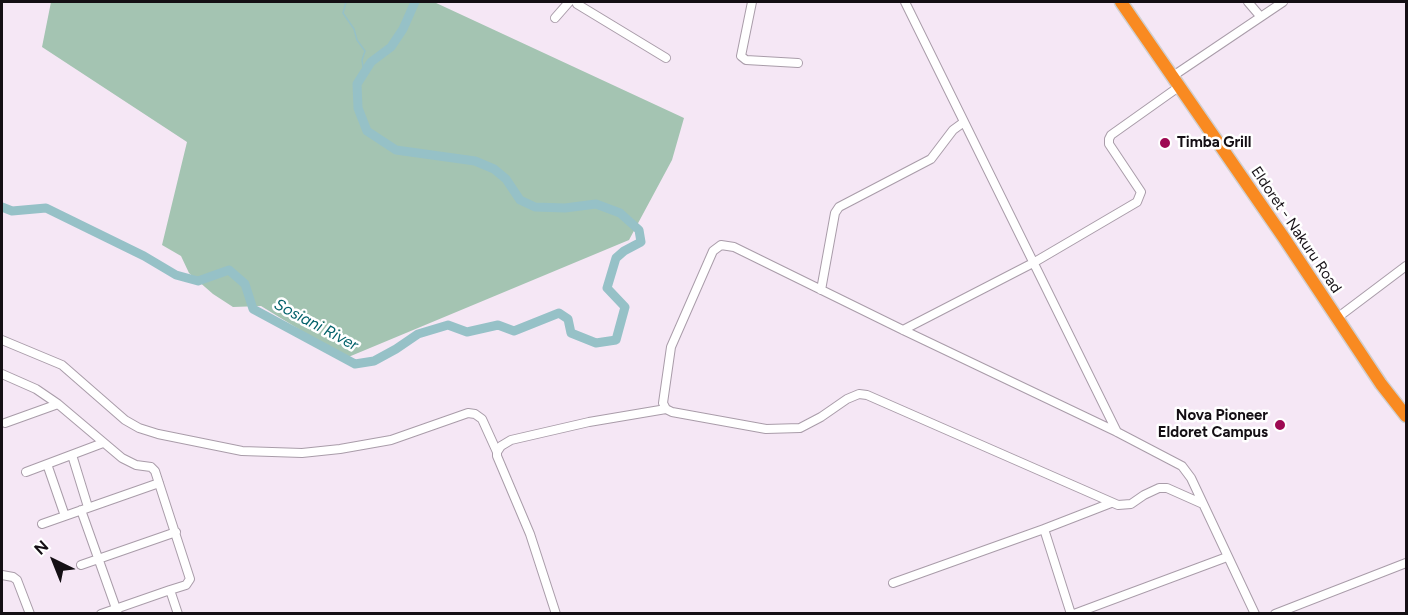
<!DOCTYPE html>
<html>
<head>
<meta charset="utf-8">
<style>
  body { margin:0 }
  #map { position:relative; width:1408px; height:615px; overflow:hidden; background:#f5e7f5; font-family:Figtree,sans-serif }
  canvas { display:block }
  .frame { position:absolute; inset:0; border:3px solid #140f14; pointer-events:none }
  .north { position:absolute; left:24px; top:531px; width:60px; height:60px; -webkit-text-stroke:4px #fff; paint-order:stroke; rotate:317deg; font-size:16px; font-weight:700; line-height:24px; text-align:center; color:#140f14 }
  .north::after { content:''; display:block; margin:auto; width:21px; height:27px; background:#140f14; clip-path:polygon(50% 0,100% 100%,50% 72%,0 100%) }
</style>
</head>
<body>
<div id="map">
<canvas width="1408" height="615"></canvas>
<div class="frame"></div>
<div class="north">N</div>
</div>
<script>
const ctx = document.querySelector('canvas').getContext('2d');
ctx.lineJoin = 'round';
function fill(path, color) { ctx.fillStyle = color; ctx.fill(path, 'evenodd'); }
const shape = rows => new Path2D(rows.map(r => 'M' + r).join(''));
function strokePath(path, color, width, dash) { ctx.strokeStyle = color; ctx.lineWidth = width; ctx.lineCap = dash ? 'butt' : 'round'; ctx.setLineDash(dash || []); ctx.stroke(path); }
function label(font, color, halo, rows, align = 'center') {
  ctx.font = font + ' Figtree,sans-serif'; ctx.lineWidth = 5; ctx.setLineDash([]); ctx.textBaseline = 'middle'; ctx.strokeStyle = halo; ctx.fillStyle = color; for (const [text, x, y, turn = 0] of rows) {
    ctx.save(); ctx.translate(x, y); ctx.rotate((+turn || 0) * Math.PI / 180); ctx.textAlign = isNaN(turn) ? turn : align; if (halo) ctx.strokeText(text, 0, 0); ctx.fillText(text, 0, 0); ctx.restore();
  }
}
fill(shape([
  [51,2,434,2,684,118,672,160,629,240,346,358,261,306,233,307,213,294,189,273,181,256,162,245,187,142,42,47]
]), '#a4c4b2');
strokePath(shape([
  [346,2,343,13,354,29,357,40,365,51,362,60,364,73]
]), '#96c1c7', 1.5);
strokePath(shape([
  [2,207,12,211,46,208,144,256,176,275,198,281,229,270,245,284,253,309,355,364,374,361,396,349,418,334,448,325,467,332,498,325,514,331,559,313,568,319,571,333,596,343,616,340,625,307,607,288,616,258,624,251,641,242,639,230,620,213,596,204,565,208,535,207,520,200,506,179,494,169,475,161,396,150,367,131,358,108,357,84,371,62,391,47,403,29,415,2]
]), '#96c1c7', 9);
const minor = shape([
  [576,2,577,4,666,58],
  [752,2,741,56,746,60,798,63],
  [905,2,1117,432],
  [1248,2,1260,16],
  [555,18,569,2],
  [1173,76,1283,2],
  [821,290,835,213,839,207,931,159,953,130,964,122],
  [1337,318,1406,266],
  [903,330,1033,263,1137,202,1141,192,1109,144,1109,139,1111,135,1180,86],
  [2,340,62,365,125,420,139,428,158,434,242,451,302,453,340,449,391,440,468,413,475,414,482,419,497,452],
  [2,374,36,389,58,404,122,458,136,465,151,467,155,471,190,579,186,585,170,590,178,614],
  [666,409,663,403,671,347,713,251,721,245,734,247,903,330,1117,432,1182,466,1191,478,1255,614],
  [5,423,58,404],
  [72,455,88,507],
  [47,464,65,516],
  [26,472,103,443],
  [81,510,118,614],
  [42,524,159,483],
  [81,565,176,532],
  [2,575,13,577,17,580,30,614],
  [893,583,1044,529],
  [101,614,170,590],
  [556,614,530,534,497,456,497,452,501,446,511,440,589,422,666,409,672,412,766,429,800,428,821,417,847,399,859,394,867,395,1118,505,1131,504,1144,495,1159,488,1167,488,1203,504],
  [1071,614,1044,529,1111,503],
  [1074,614,1227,557],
  [1275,614,1406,563]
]);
const highway = shape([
  [1121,2,1284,238,1381,384,1406,416]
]);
strokePath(minor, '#a99ca9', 10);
strokePath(highway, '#d0cfd0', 15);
strokePath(minor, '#fff', 8);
strokePath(highway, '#f98a21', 12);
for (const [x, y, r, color] of [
  [1165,143,6,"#9e0953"],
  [1280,425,6,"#9e0953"]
]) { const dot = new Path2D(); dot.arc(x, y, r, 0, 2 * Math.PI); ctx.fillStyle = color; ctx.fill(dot); strokePath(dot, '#fff', 2); }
label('bold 15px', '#140f14', '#fff', [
  ["Timba Grill",1177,143],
  ["Nova Pioneer",1268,416,"right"],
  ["Eldoret Campus",1268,433,"right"]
], 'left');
label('15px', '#140f14', '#fff', [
  ["Eldoret - Nakuru Road",1296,230,56]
]);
label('italic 16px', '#04626b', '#fff', [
  ["Sosiani River",316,325,28]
]);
</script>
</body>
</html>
